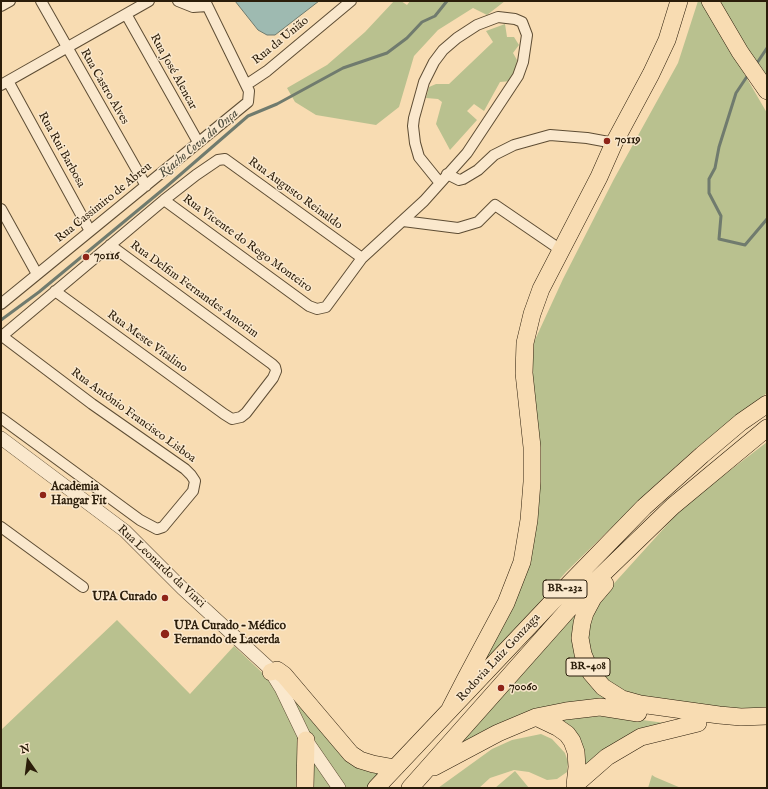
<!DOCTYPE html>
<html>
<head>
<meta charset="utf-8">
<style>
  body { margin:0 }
  #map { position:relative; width:768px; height:789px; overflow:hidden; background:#f8dcb2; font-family:"IM FELL English",serif }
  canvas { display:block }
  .frame { position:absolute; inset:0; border:2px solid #2b1d0a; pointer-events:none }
  .north { position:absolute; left:8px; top:741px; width:40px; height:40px; -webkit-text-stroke:3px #fae8cd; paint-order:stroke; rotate:346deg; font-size:11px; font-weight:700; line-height:16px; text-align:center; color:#2b1d0a }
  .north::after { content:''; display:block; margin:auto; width:14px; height:18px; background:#2b1d0a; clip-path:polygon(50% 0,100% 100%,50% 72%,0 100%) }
</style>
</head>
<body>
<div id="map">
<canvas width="768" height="789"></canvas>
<div class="frame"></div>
<div class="north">N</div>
</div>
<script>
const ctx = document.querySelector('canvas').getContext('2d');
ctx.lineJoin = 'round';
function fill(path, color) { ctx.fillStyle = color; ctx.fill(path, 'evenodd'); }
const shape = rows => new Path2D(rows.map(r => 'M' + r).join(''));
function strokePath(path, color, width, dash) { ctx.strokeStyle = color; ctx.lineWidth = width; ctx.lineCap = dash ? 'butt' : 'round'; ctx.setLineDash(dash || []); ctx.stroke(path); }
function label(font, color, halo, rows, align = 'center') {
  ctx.font = font + ' "IM FELL English",serif'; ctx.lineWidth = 3; ctx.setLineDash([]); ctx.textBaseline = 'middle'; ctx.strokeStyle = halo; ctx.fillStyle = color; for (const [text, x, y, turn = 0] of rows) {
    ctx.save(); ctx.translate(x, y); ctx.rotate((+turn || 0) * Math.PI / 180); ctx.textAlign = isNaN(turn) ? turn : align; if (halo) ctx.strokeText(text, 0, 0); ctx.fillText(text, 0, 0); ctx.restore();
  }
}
fill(shape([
  [394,1,401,1,407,5,410,1,505,1,487,15,473,8,438,30,414,56,399,107,376,125,316,115,295,102,287,88,327,65,365,32],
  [698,1,702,1,767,113,767,393,694,450,652,488,566,572,466,687,532,548,530,406,534,342,563,279,614,179,678,63],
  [715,1,767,1,767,80],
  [505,24,507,37,514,37,519,45,513,53,517,60,515,76,512,81,500,82,484,111,474,104,467,111,477,120,450,150,436,124,442,102,438,99,426,98,429,87,436,84,449,84,493,42,486,31],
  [767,442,767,708,739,711,658,702,609,686,588,653,586,636,590,620,599,600,685,505],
  [587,599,575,629,610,701,457,750,465,735],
  [117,620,190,694,234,646,272,682,301,745,299,788,1,788,1,730],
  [279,680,355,762,388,771,367,788,345,788,321,756],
  [611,716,673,724,582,775,551,721,568,717],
  [541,734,552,739,565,753,568,762,567,772,557,779,547,780,529,772,514,770,490,778,479,788,438,788,492,749,512,740],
  [309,753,334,788,308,788],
  [515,771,529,788,495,788],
  [652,775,655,777,681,788,648,788]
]), '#b9c18f');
const water = shape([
  [235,1,319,1,275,35,267,35,258,30,235,1]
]);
fill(water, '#9ebab1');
strokePath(water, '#707b6e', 1);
strokePath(shape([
  [757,63,767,48],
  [748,75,736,93,719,147,715,168,709,179,709,193,721,216,719,239,745,245,767,219],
  [1,320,39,292,166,187,248,116,277,104,343,68,387,53,407,38,422,22,435,16,447,1]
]), '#707b6e', 3);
const minor = shape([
  [41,1,146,186],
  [178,1,193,7,207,6],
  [1,6,10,1],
  [126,14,198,142],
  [8,81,90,231],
  [1,85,149,1],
  [246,85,267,71,351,1],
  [447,174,459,180,463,179,478,170,494,155,514,145,550,135,587,138,614,143],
  [164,200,309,306,317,309,326,307,362,258,424,201,467,153,518,76,523,62,527,35,522,22,515,19,498,17,477,25,457,38,443,50,434,62,424,82,414,118,413,126,415,143,419,157,440,183],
  [1,209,37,274],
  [403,221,458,228,478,222,495,205,555,246],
  [55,291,224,414,232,419,241,417,246,413,273,378,276,371,275,367,272,364,110,245],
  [1,304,248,102,249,91,205,1],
  [1,337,164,200,196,175,218,160,225,159,362,258],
  [1,418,140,520,157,529,163,527,193,491,195,481,191,475,185,469,92,404,2,336],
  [1,527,83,587]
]);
const tertiary = shape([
  [1,438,125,531,182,588,268,667,281,688,306,740,339,788]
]);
const trunk = shape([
  [710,1,740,52,767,91],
  [605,584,593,598,585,613,582,623,580,638,583,654,591,673,603,687,622,699,640,704,719,715,741,717,767,716],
  [271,672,277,670,284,675,351,754,360,760,373,764,395,768],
  [450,709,466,678,506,603,522,562,529,520,532,482,532,447,524,373,525,343,532,314,541,289,599,177,614,143,651,74,667,40,679,1],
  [536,717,557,727,567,734,572,741,576,752,577,767,575,785],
  [434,767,498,733,536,717,566,711,600,707,638,713],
  [575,785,607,757,641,737,698,723],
  [305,788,306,740],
  [376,788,570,583,644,507,702,455,741,422,767,404],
  [410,788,583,593,673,506,767,428]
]);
strokePath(minor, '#5e4d34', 12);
strokePath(tertiary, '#5e4d34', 14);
strokePath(trunk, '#2b1d0a', 18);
strokePath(minor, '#fae8cd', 10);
strokePath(tertiary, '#fae8cd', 13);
strokePath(trunk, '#f8dcb2', 17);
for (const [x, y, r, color] of [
  [607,141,4,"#8f2418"],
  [86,257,4,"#8f2418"],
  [43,495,4,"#8f2418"],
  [165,598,4,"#8f2418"],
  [165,634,5,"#8f2418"],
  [501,688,4,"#8f2418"]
]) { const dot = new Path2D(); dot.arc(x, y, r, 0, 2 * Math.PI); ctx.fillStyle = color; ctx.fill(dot); strokePath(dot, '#fae8cd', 1.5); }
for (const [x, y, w] of [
  [565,589,44],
  [588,667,44]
]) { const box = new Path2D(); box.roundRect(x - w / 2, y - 9, w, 18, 3); ctx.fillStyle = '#fae8cd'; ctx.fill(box); strokePath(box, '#2b1d0a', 1); }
label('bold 11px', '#2b1d0a', null, [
  ["BR-232",565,589],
  ["BR-408",588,667]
]);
label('12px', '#2b1d0a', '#fae8cd', [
  ["Rua da União",281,41,-39],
  ["Rua José Alencar",173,72,61],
  ["Rua Castro Alves",104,87,60],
  ["Rua Rui Barbosa",61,150,61],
  ["Rua Augusto Reinaldo",295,194,36],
  ["Rua Cassimiro de Abreu",104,203,-39],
  ["Rua Vicente do Rego Monteiro",247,244,36],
  ["Rua Delfim Fernandes Amorim",194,290,36],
  ["Rua Meste Vitalino",147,342,36],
  ["Rua Antônio Francisco Lisboa",133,416,36],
  ["Rua Leonardo da Vinci",161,567,43],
  ["Rodovia Luiz Gonzaga",499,658,-47]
]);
label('bold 12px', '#2b1d0a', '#fae8cd', [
  ["70119",615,141],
  ["70116",94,257],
  ["Academia",51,488],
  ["Hangar Fit",51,502],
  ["UPA Curado",157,598,"right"],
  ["UPA Curado – Médico",174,627],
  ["Fernando de Lacerda",174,641],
  ["70060",509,688]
], 'left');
label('italic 13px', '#4e4c3c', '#fae8cd', [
  ["Riacho Cova da Onça",199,144,-40]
]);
</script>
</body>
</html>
